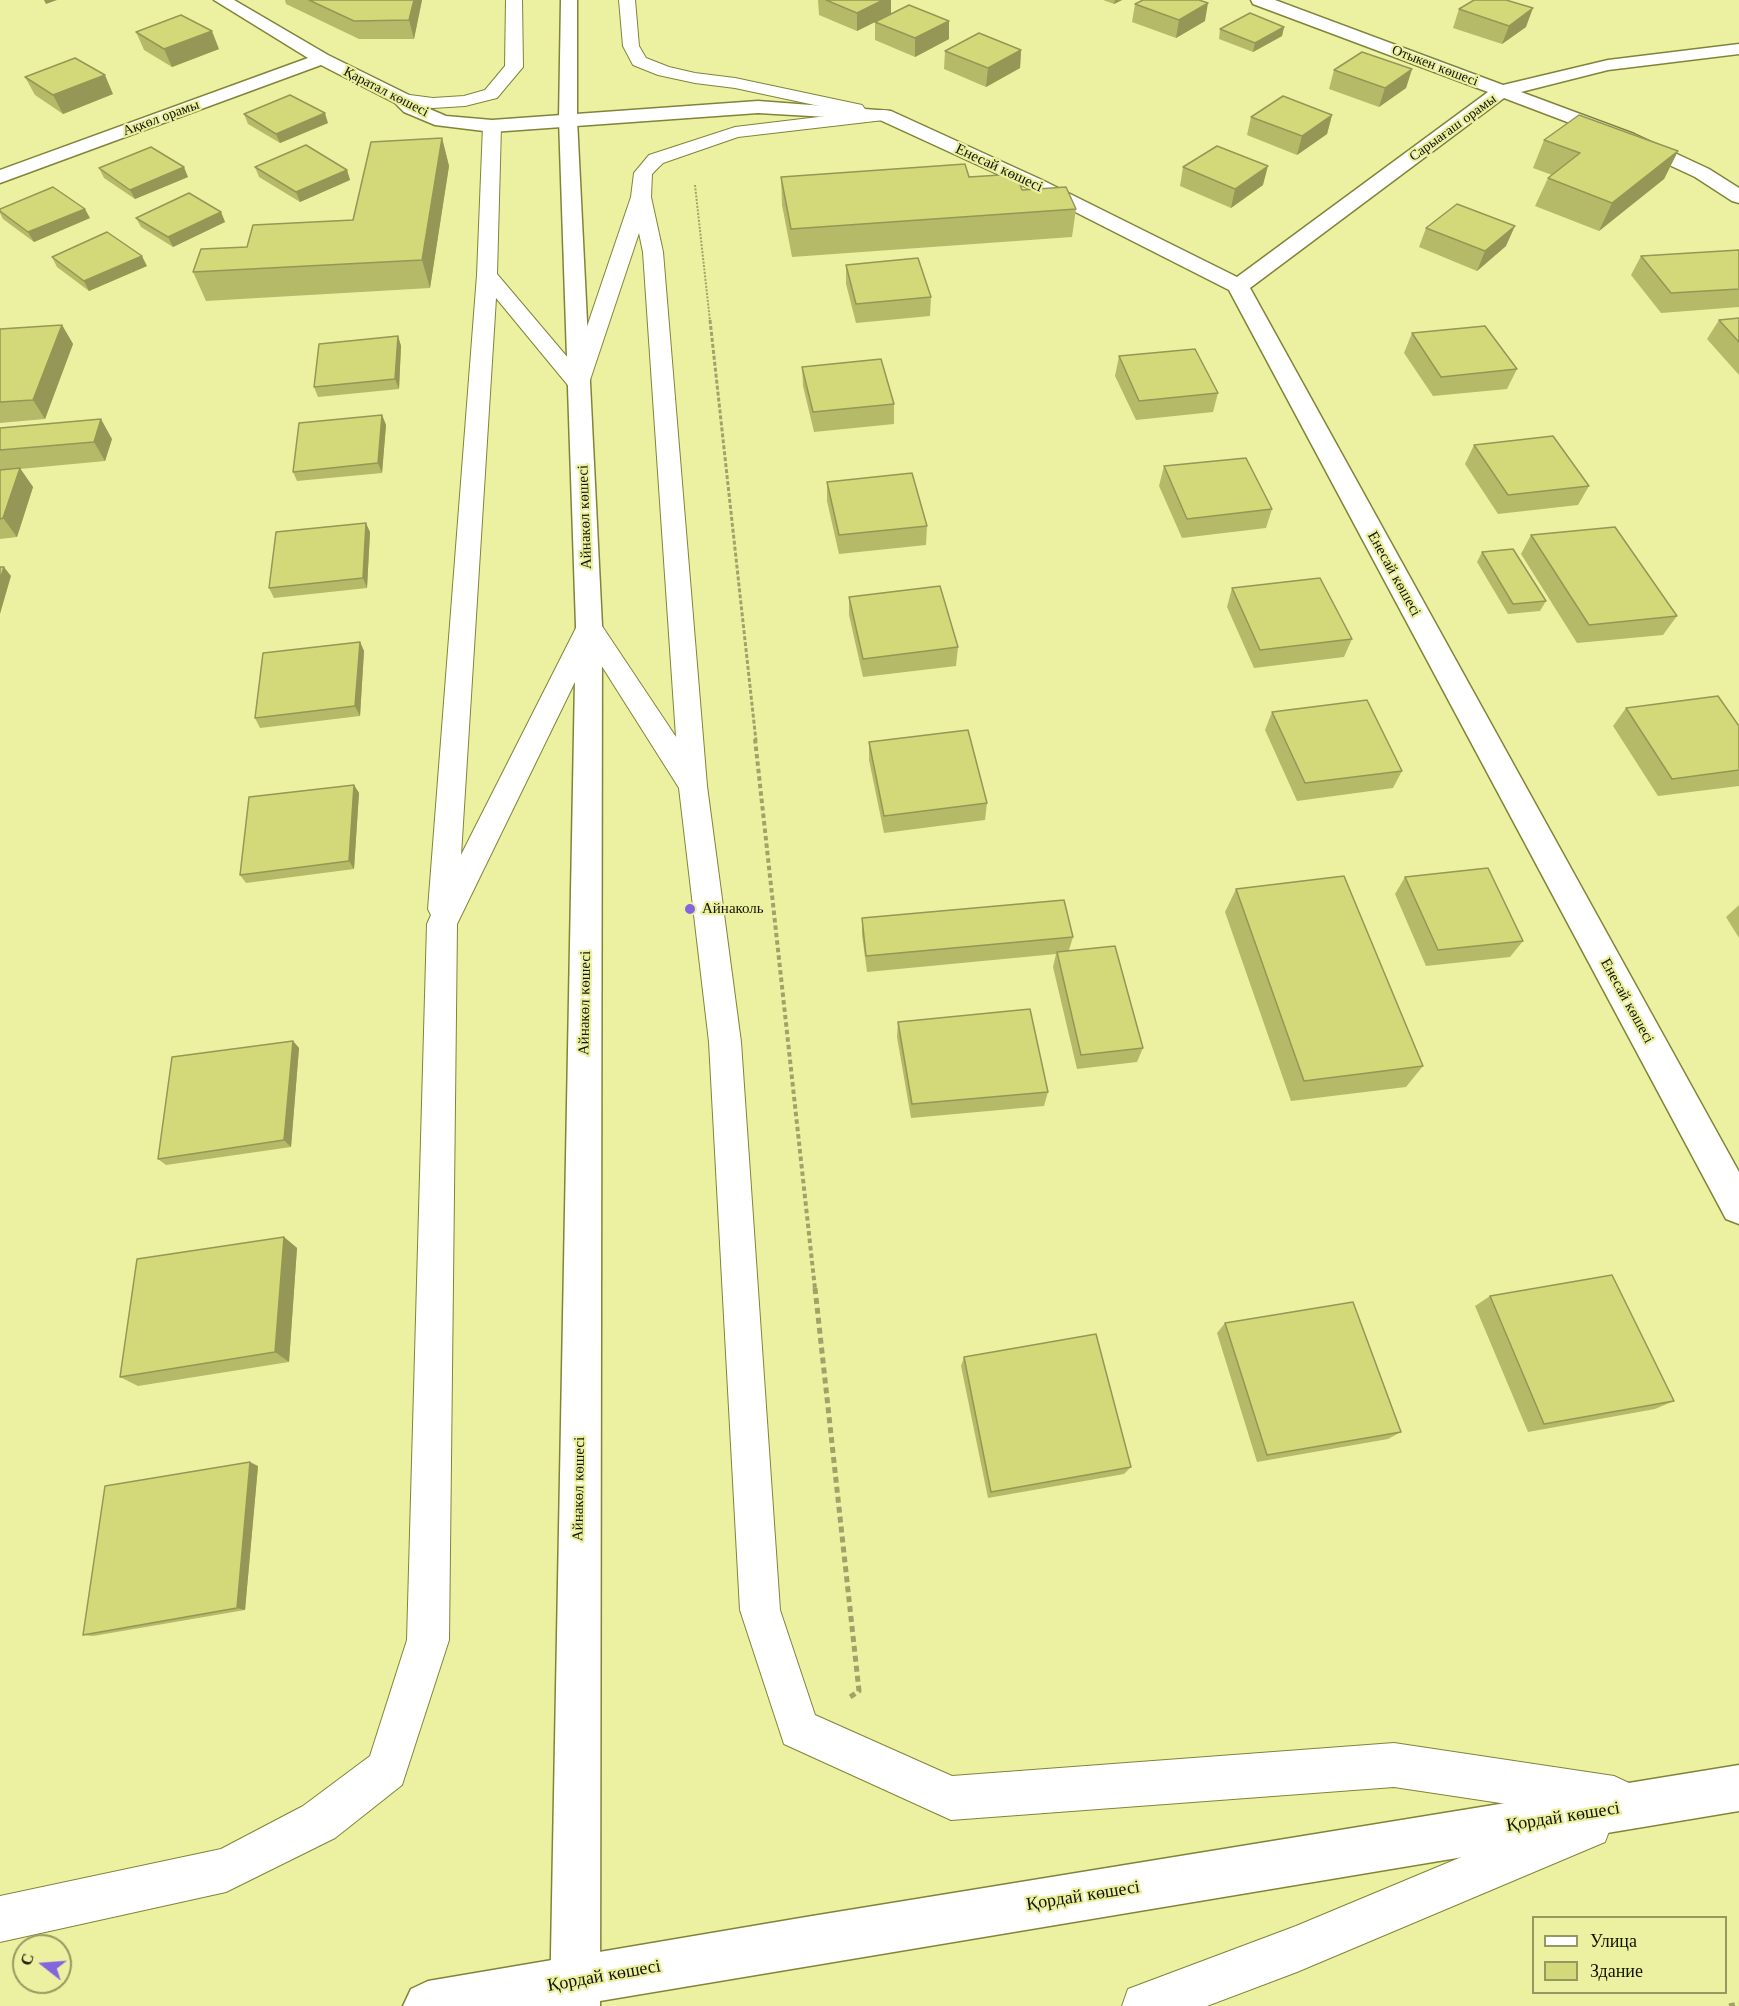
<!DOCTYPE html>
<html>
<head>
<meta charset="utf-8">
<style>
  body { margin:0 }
  #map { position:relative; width:1739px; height:2006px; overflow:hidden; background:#ecf1a2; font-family:"Libre Baskerville",serif }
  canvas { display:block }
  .legend { position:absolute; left:1532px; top:1916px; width:195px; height:78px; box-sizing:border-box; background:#ecf1a2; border:2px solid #959961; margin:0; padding:8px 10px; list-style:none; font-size:18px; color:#131400 }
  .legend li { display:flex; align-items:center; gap:12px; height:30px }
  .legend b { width:30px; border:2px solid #959961 }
  .north { position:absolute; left:12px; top:1934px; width:60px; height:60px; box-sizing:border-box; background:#ecf1a2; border:2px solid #959961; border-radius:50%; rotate:287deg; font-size:16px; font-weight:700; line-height:24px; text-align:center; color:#131400 }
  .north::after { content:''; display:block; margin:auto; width:21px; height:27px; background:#8465e0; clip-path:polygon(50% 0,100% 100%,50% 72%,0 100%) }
</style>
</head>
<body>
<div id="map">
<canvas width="1739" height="2006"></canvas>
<ul class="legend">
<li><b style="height:8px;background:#fff"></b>Улица</li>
<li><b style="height:16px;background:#d3d879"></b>Здание</li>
</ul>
<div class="north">С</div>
</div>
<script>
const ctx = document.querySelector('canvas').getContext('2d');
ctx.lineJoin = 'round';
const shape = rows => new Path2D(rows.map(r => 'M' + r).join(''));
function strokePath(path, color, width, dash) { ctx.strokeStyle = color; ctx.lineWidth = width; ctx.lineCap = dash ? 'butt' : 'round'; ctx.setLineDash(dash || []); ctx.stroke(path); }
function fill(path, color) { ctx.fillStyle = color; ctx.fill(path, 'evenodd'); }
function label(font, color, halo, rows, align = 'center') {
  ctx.font = font + ' "Libre Baskerville",serif'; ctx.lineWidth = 4.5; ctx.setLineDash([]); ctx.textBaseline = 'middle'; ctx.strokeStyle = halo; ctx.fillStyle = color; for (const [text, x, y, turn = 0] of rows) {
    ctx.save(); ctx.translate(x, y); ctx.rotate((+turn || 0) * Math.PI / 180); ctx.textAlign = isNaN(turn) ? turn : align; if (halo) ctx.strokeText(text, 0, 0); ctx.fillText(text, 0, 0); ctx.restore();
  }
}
const service = shape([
  [506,0,522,0,523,67,497,98,465,106,433,108,396,103,393,99,396,95,402,94,433,98,464,96,485,90,505,66,506,0],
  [619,0,635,0,639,46,646,58,669,67,695,73,735,78,862,105,865,109,863,112,884,110,890,111,893,115,890,119,884,120,738,137,663,163,652,174,651,197,663,252,707,786,741,1042,780,1610,815,1715,952,1776,1394,1743,1614,1776,1629,1783,1636,1798,1629,1813,1614,1820,1608,1819,1611,1826,1605,1842,1297,1972,1207,2006,1122,2006,1128,1989,1296,1926,1567,1813,1394,1787,951,1820,784,1744,740,1610,709,1042,679,788,591,649,457,924,449,1640,402,1785,335,1838,226,1892,0,1942,0,1896,221,1849,303,1806,370,1756,407,1640,427,924,431,915,428,909,477,275,483,126,486,122,492,121,498,122,501,126,497,274,574,365,631,197,634,173,649,155,735,127,852,113,735,88,695,83,658,75,633,65,623,46,619,0],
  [639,233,643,252,676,737,598,620,589,617,580,620,461,855,496,298,571,389,579,391,587,389,639,233]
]);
const minor = shape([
  [214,0,234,0,328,55,409,95,418,104,446,116,492,120,758,101,891,111,1042,180,1237,277,1488,92,1253,4,1251,0,1275,0,1503,85,1608,60,1739,44,1739,54,1608,70,1521,92,1634,134,1709,169,1739,188,1739,203,1732,201,1695,177,1620,142,1504,98,1250,288,1739,1172,1739,1224,1726,1219,1229,290,1028,188,880,120,758,113,492,132,435,125,404,112,395,103,321,65,0,183,0,170,308,58,214,0]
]);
const tertiary = shape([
  [1739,1765,1739,1811,570,2006,403,2006,411,1989,428,1981,806,1917,1739,1765]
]);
const secondary = shape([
  [561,0,577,0,577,119,602,626,600,2006,550,2006,576,626,559,119,561,0]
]);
strokePath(service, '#818438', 2);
strokePath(minor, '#818438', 3);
strokePath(tertiary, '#818438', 3);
strokePath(secondary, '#818438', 3);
strokePath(shape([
  [695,185,710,321]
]), '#a0a369', 2, [2, 1.5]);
strokePath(shape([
  [710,320,756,741]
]), '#a0a369', 3, [4, 2]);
strokePath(shape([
  [755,739,815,1289]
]), '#a0a369', 4, [4.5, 3]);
strokePath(shape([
  [815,1288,859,1691,850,1697],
  [1729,2006,1739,2004]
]), '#a0a369', 5, [6, 4]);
fill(service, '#fff');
fill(minor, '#fff');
fill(tertiary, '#fff');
fill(secondary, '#fff');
fill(shape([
  [285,0,422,0,414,39,359,39,286,4],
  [818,0,891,0,891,14,949,39,915,57,875,40,875,22,857,31,819,15],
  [1103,0,1122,0,1114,4],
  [1135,4,1205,21,1176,38,1132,22],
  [1459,9,1526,27,1502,44,1453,28],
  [1284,27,1282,36,1253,52,1219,39,1220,29],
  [136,32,219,49,172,67,144,50],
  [1021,50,1020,68,986,87,944,69,945,51],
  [1412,69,1406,88,1379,107,1329,89,1334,70],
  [25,77,113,94,63,114,35,95],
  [244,114,328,123,280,143,248,124],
  [1332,115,1327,134,1297,155,1247,135,1251,117],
  [442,138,449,166,430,288,206,301,193,272,247,247,353,220],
  [1544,140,1678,151,1664,179,1599,231,1535,206,1548,178,1552,175,1533,168],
  [255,167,347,170,350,180,300,202,259,177],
  [1183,167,1263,185,1231,208,1180,186],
  [99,168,188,177,135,199,104,178],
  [781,177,969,177,1022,190,1076,209,1072,237,792,257,782,205],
  [0,209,90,218,34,242,3,219,0,213],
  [221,212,225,222,173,247,141,227,136,218],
  [1426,228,1506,246,1477,271,1419,247],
  [1739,250,1739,307,1661,313,1631,275,1641,256],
  [52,257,147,266,89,291,57,267],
  [846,265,931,297,930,316,856,323,846,284],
  [1739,318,1739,375,1707,339,1719,320],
  [62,325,73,344,45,419,0,423,0,329],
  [1412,333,1517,369,1507,389,1433,396,1404,353],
  [398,336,401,346,399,389,318,397,314,387],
  [1119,356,1218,393,1213,412,1136,420,1115,376],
  [802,367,894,404,894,424,814,432,803,386],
  [382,415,386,425,382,473,297,481,293,472],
  [0,428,112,439,105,461,20,469,33,487,17,537,0,539],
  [1474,445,1589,486,1578,505,1498,514,1465,464],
  [1164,466,1272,509,1266,528,1182,538,1159,486],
  [827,482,927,526,926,545,839,554,827,501],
  [370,532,367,588,274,598,269,588],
  [1531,535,1677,616,1663,635,1577,643,1521,554],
  [1482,552,1546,601,1540,611,1508,614,1477,562],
  [1232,588,1352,639,1344,657,1254,668,1227,607],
  [849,597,958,647,956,666,863,677,849,615],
  [360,642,364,651,360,716,260,728,255,718],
  [1626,708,1739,726,1739,786,1658,796,1613,726],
  [1272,712,1402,771,1393,788,1297,801,1265,730],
  [869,742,987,803,985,820,884,833,869,760],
  [354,785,359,793,354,869,246,883,240,875],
  [1405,877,1523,941,1510,957,1426,966,1395,894],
  [1236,889,1423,1066,1406,1087,1291,1101,1225,912],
  [1739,905,1739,938,1726,917],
  [862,918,1073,937,1069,950,1143,1048,1137,1062,1077,1069,1053,967,1056,954,867,972,862,935],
  [898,1022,1048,1092,1044,1106,911,1118,897,1037],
  [293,1041,299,1048,291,1147,166,1165,158,1159],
  [284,1237,297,1248,289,1362,138,1386,120,1377],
  [1490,1296,1674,1401,1655,1409,1528,1432,1475,1306],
  [1225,1323,1401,1432,1388,1439,1257,1462,1217,1333],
  [964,1357,1131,1467,1124,1474,988,1498,961,1366],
  [258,1466,245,1610,93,1636,83,1635]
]), '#b5ba68');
fill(shape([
  [44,0,57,0,46,4],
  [414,0,422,0,414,39,409,20],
  [883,0,891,0,891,14,857,31,857,13],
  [1115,0,1122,0,1114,4],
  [1208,3,1205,21,1176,38,1179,20],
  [1533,8,1526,27,1502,44,1509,26],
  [949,21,949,39,915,57,915,38],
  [1284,27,1282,36,1253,52,1255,43],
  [212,31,219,49,172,67,164,49],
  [1021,50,1020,68,986,87,988,68],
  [1412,69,1406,88,1379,107,1385,88],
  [105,75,113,94,63,114,53,95],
  [325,113,328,123,280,143,276,134],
  [1332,115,1327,134,1297,155,1302,136],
  [442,138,449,166,430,288,422,260],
  [1678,151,1664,179,1599,231,1612,203],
  [1268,166,1263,185,1231,208,1235,189],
  [184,167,188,177,135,199,130,190],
  [347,170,350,180,300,202,296,192],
  [85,209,90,218,34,242,28,232],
  [221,212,225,222,173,247,168,237],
  [1515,226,1506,246,1477,271,1485,251],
  [142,256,147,266,89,291,84,281],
  [62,325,73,344,45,419,33,400],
  [398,336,401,346,399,389,395,379],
  [382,415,386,425,382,473,378,463],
  [101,419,112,439,105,461,94,442],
  [20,468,33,487,17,537,3,518],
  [366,523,370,532,367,588,363,578],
  [4,567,11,576,0,614,0,580],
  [360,642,364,651,360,716,355,706],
  [354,785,359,793,354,869,349,861],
  [293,1041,299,1048,291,1147,284,1140],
  [284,1237,297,1248,289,1362,275,1352],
  [250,1462,258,1466,245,1610,237,1608]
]), '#949755');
const building = shape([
  [309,0,414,0,409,20,354,21,309,0],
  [826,0,883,0,857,13,826,0],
  [1143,0,1199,0,1208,3,1179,20,1135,4,1143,0],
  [1474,0,1506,0,1533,8,1509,26,1459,9,1474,0],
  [909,5,949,21,915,38,875,22,909,5],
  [1250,13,1284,27,1255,43,1220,29,1250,13],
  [181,15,212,31,164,49,136,32,181,15],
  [979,33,1021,50,988,68,945,51,979,33],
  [1362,52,1412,69,1385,88,1334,70,1362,52],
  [75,58,105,75,53,95,25,77,75,58],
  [290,95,325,113,276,134,244,114,290,95],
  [1283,96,1332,115,1302,136,1251,117,1283,96],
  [1579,115,1678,151,1612,203,1548,178,1580,153,1544,140,1579,115],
  [442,138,422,260,193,272,201,249,247,247,253,225,353,220,371,142,442,138],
  [306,145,347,170,296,192,255,167,306,145],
  [1217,146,1268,166,1235,189,1183,167,1217,146],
  [151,147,184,167,130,190,99,168,151,147],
  [965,164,969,177,1016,174,1022,190,1066,187,1076,209,791,229,781,177,965,164],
  [53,187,85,209,28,232,0,211,0,209,53,187],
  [189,193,221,212,168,237,136,218,189,193],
  [1457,204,1515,226,1485,251,1426,228,1457,204],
  [107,232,142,256,84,281,52,257,107,232],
  [1739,250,1739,289,1671,293,1641,256,1739,250],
  [918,258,931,297,856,304,846,265,918,258],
  [1739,318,1739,342,1719,320,1739,318],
  [62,325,33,400,0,402,0,329,62,325],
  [1485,326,1517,369,1441,377,1412,333,1485,326],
  [398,336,395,379,314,387,319,344,398,336],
  [1195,349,1218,393,1139,401,1119,356,1195,349],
  [881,359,894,404,813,412,802,367,881,359],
  [382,415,378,463,293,472,299,423,382,415],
  [101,419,94,442,0,450,0,428,101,419],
  [1553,436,1589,486,1508,495,1474,445,1553,436],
  [1246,458,1272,509,1187,519,1164,466,1246,458],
  [20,468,3,518,0,519,0,470,20,468],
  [912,473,927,526,839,535,827,482,912,473],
  [366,523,363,578,269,588,276,532,366,523],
  [1615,527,1677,616,1589,625,1531,535,1615,527],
  [1513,549,1546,601,1513,604,1482,552,1513,549],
  [0,567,4,567,0,580,0,567],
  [1320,578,1352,639,1260,650,1232,588,1320,578],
  [940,586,958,647,863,659,849,597,940,586],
  [360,642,355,706,255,718,263,653,360,642],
  [1718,696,1739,726,1739,770,1672,779,1626,708,1718,696],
  [1367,700,1402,771,1305,783,1272,712,1367,700],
  [968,730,987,803,884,816,869,742,968,730],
  [354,785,349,861,240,875,249,797,354,785],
  [1488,868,1523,941,1438,950,1405,877,1488,868],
  [1344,876,1423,1066,1304,1081,1236,889,1344,876],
  [1064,900,1073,937,866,956,862,918,1064,900],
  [1115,946,1143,1048,1081,1055,1057,952,1115,946],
  [1030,1009,1048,1092,912,1104,898,1022,1030,1009],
  [293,1041,284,1140,158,1159,172,1057,293,1041],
  [284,1237,275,1352,120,1377,137,1259,284,1237],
  [1612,1275,1674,1401,1544,1424,1490,1296,1612,1275],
  [1353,1302,1401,1432,1267,1455,1225,1323,1353,1302],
  [1096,1334,1131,1467,991,1492,964,1357,1096,1334],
  [250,1462,237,1608,83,1635,105,1486,250,1462]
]);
fill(building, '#d3d879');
strokePath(building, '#949755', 1.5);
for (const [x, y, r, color] of [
  [690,909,6,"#8465e0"]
]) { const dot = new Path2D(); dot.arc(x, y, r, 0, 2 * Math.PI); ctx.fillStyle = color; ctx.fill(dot); strokePath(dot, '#ecf1a2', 2); }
label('14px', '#131400', '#ecf1a2', [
  ["Отыкен көшесі",1435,66,21],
  ["Қаратал көшесі",386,92,27],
  ["Ақкөл орамы",161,118,-20],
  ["Сарыағаш орамы",1453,128,-36]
]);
label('15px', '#131400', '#ecf1a2', [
  ["Енесай көшесі",999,168,25],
  ["Айнакөл көшесі",585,517,-92],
  ["Енесай көшесі",1394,574,61],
  ["Енесай көшесі",1627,1001,61],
  ["Айнакөл көшесі",585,1003,-89],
  ["Айнакөл көшесі",579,1489,-89]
]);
label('15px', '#131400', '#ecf1a2', [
  ["Айнаколь",702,909]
], 'left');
label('18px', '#131400', '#ecf1a2', [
  ["Қордай көшесі",1563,1817,-9],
  ["Қордай көшесі",1083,1896,-9],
  ["Қордай көшесі",604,1976,-10]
]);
</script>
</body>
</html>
